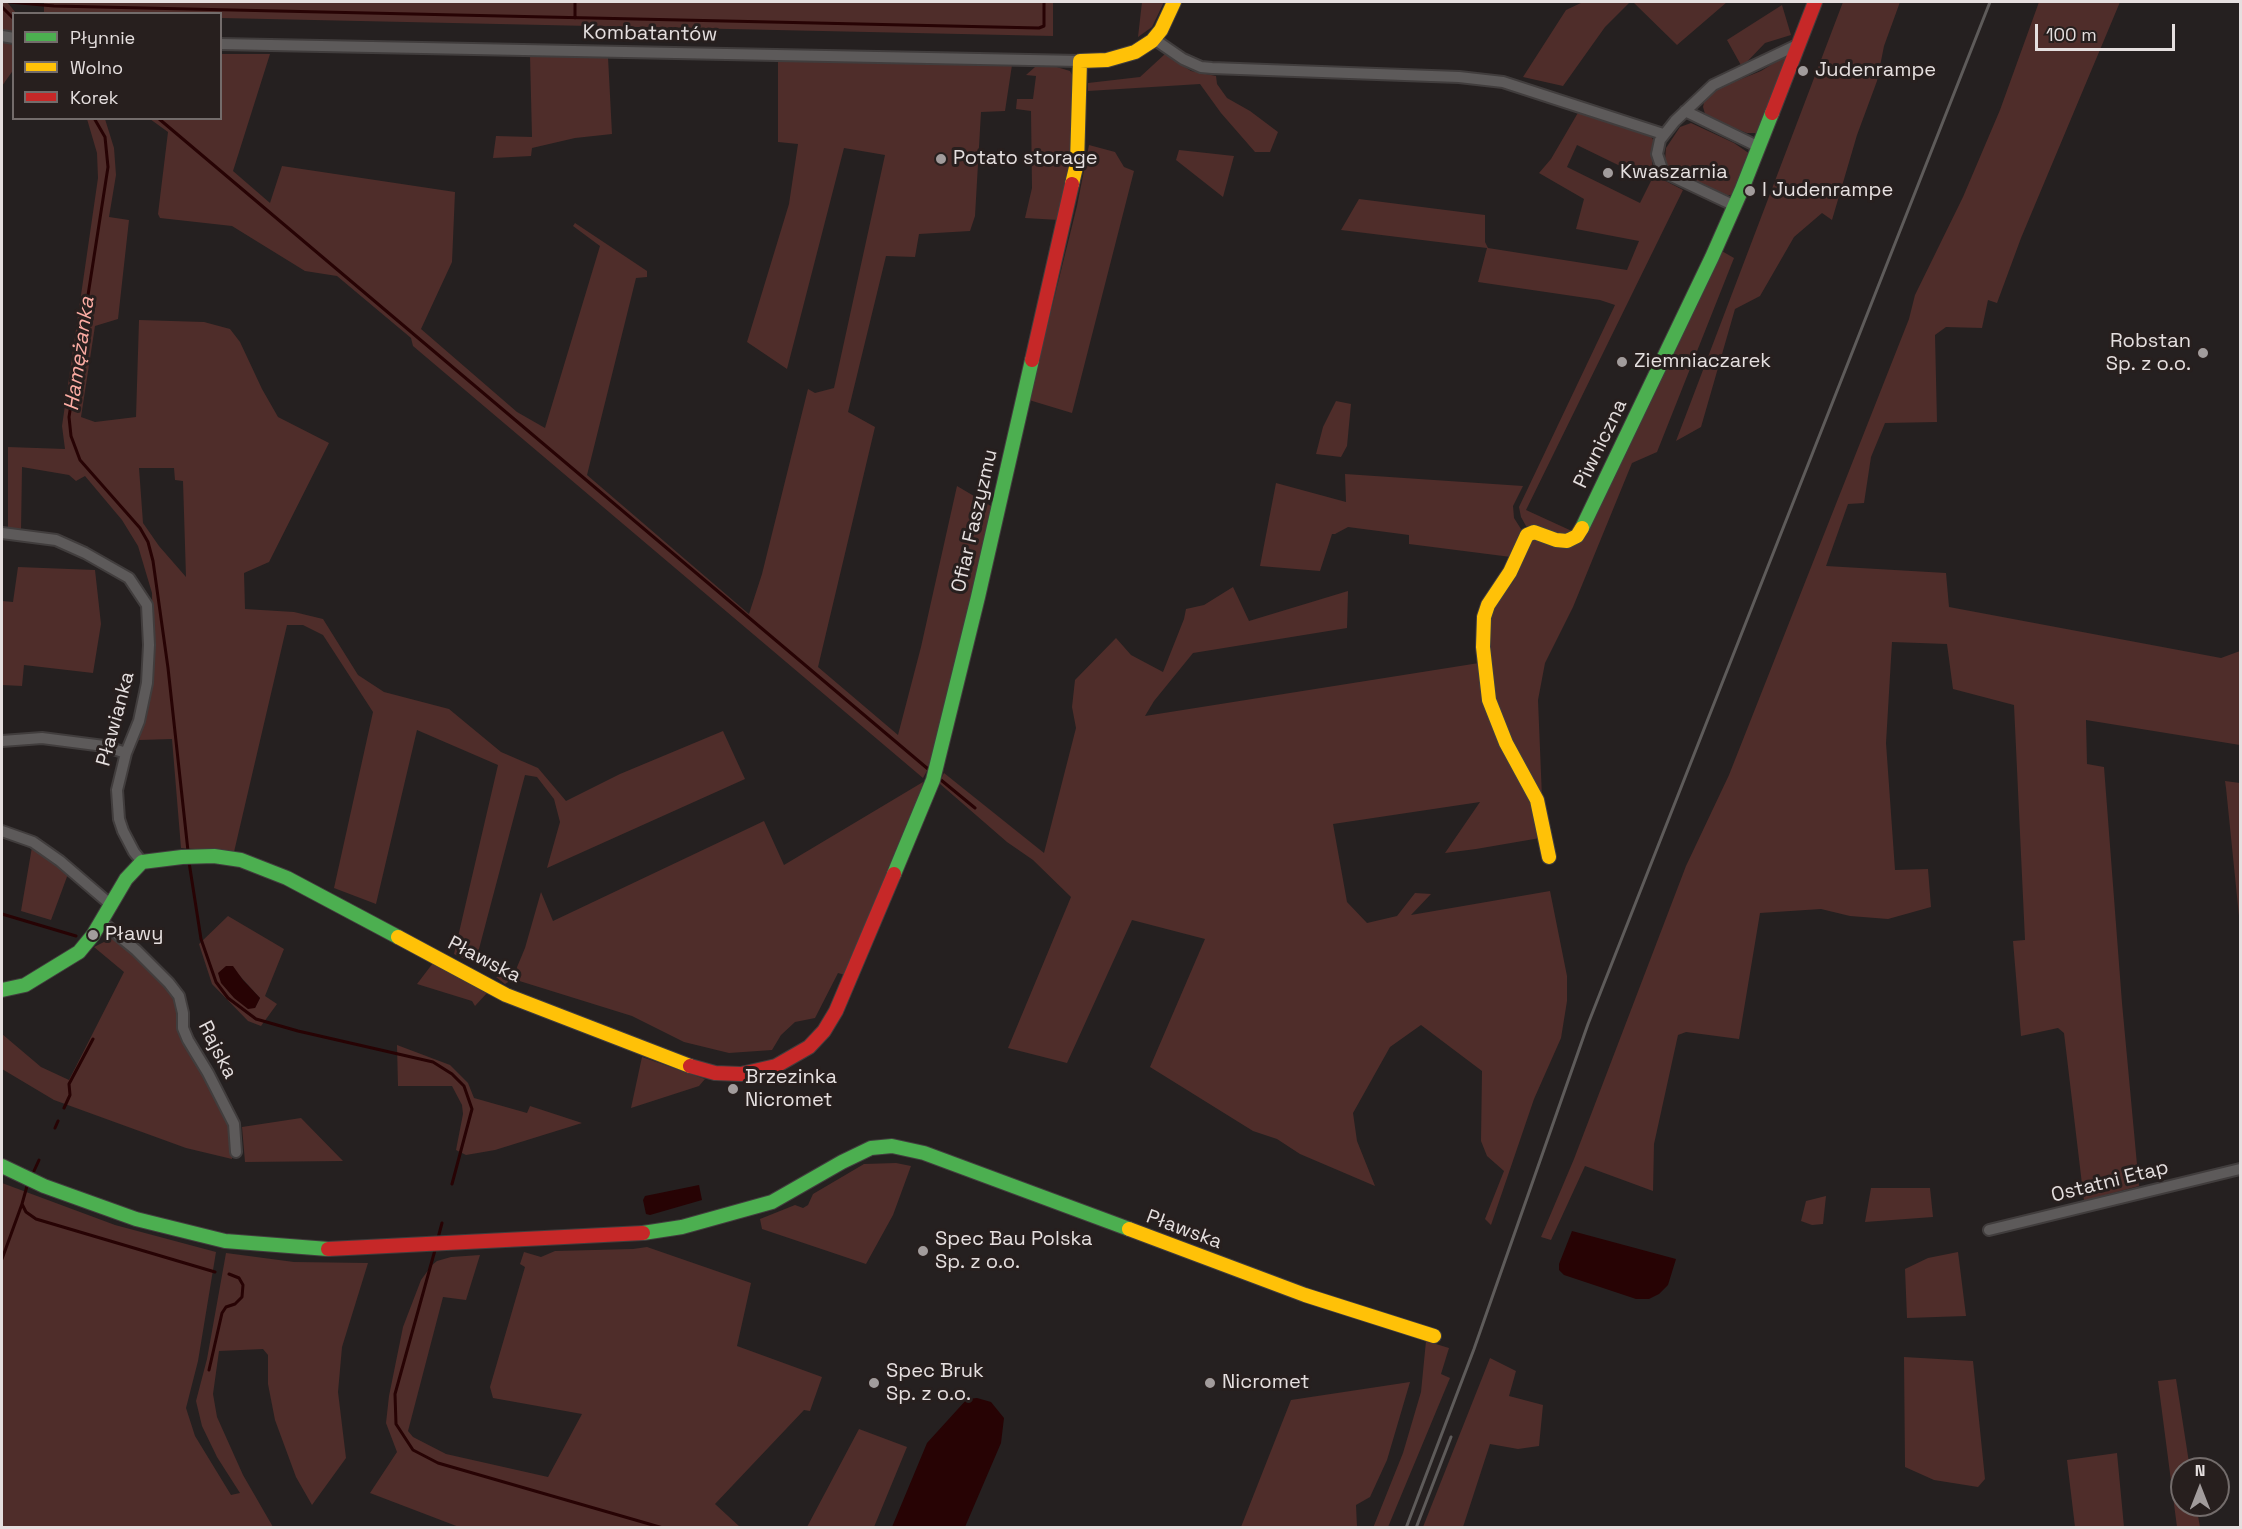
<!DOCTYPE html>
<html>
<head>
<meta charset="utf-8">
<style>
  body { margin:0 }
  #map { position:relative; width:2242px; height:1529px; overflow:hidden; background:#252020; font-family:"Space Grotesk",sans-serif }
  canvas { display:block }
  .frame { position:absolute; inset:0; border:3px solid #e5dfdf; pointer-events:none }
  .legend { position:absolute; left:12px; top:12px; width:210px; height:108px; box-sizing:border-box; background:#271f1e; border:2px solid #736c6b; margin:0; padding:8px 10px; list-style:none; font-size:18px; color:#e5dfdf }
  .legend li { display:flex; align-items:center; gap:12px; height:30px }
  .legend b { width:30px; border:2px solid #736c6b }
  .north { position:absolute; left:2170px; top:1457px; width:60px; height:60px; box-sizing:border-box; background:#271f1e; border:2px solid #736c6b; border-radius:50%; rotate:0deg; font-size:16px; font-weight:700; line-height:24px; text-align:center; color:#e5dfdf }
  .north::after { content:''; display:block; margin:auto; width:21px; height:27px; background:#a29c9c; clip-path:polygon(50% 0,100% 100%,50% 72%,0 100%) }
  .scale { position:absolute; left:2035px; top:24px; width:140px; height:27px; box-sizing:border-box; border:3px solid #e5dfdf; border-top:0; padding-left:8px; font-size:18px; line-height:21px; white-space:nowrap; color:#e5dfdf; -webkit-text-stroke:4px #271f1e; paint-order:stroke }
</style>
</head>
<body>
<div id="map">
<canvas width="2242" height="1529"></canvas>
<div class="frame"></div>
<ul class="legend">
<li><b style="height:8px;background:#4caf50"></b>Płynnie</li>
<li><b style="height:8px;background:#ffc107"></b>Wolno</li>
<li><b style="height:8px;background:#c62828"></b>Korek</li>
</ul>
<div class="north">N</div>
<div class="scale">100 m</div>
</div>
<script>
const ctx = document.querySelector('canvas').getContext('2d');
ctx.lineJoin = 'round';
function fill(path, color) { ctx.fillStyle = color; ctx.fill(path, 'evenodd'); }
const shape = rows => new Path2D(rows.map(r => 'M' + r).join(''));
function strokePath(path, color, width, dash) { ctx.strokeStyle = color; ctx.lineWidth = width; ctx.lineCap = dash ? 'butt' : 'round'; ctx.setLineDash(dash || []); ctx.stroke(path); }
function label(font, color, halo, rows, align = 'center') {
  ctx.font = font + ' "Space Grotesk",sans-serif'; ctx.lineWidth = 6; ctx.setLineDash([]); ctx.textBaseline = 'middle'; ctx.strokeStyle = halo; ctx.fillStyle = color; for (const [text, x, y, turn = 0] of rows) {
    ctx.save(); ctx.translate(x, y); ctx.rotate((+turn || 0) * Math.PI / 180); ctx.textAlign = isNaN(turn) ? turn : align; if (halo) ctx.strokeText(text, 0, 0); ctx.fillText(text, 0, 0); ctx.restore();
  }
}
fill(shape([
  [2,2,7,2,16,13,14,14,13,35,2,31],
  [44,2,1053,2,1053,36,221,18,220,14,44,14],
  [1142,2,1164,2,1152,27,1138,37],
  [1583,2,1630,2,1605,27,1563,86,1523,77,1566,10],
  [1633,2,1727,2,1677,45],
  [1843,2,1900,2,1884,46,1877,81,1857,135,1832,220,1822,213,1794,237,1760,296,1735,309,1701,427,1676,441],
  [2039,2,2120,2,2021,238,1997,303,1988,300,1982,328,1946,327,1935,335,1937,422,1885,423,1871,457,1864,503,1848,504,1826,566,1946,573,1949,607,2221,658,2240,651,2240,745,2086,720,2087,764,2104,767,2122,1003,2139,1186,2084,1201,2064,1033,2058,1028,2021,1036,2013,941,2025,940,2014,705,1953,689,1947,644,1892,642,1886,743,1895,870,1928,869,1931,907,1888,919,1850,916,1821,909,1760,913,1739,1039,1686,1032,1678,1035,1654,1144,1653,1191,1585,1166,1551,1240,1541,1237,1574,1159,1686,866,1729,775,1909,319,1915,295,1963,197,2000,110],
  [1782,5,1791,35,1765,43,1742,67,1727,40],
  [2,42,13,45,14,69,2,86],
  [221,54,270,54,233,171,270,203,282,166,455,192,452,262,421,329,517,412,545,428,600,246,573,226,575,223,647,271,647,277,636,278,587,475,749,614,762,574,808,389,815,393,834,388,885,155,844,148,787,369,747,342,789,204,798,144,778,142,778,61,1012,65,1005,111,981,112,975,216,970,231,919,234,915,257,886,256,848,412,875,427,818,667,898,735,921,647,957,486,996,509,933,760,923,778,413,346,411,338,337,276,305,271,232,226,160,218,158,214,168,132,150,119,220,118],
  [1165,54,1191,71,1216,76,1217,84,1227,98,1250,111,1278,132,1270,152,1255,152,1221,113,1200,84,1088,91,1088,83,1140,77],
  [530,55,608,57,612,134,575,138,532,148,531,156,493,158,496,136,532,137],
  [1787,55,1764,122,1756,133,1747,133,1706,117,1703,107,1705,98,1719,88,1761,71],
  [1050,65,1070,71,1076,82,1076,133,1059,220,1025,218,1032,188,1031,111,1016,109,1017,99,1033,99,1036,76,1026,75,1035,67],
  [1579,111,1650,135,1654,141,1652,162,1654,175,1683,190,1526,510,1574,532,1572,535,1541,531,1526,526,1521,517,1519,507,1615,305,1600,300,1478,282,1487,248,1341,230,1359,199,1485,215,1485,242,1488,248,1627,270,1639,241,1576,229,1584,199,1539,173,1551,159],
  [1577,145,1651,181,1640,203,1567,167],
  [87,119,105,119,114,148,116,175,109,217,129,220,118,319,95,326,81,417,95,422,136,417,139,320,204,322,230,329,240,342,262,389,278,417,329,443,269,562,244,573,245,609,294,612,323,619,358,675,384,692,449,709,501,752,538,768,566,801,620,774,723,731,745,779,547,868,560,822,554,799,537,777,525,775,475,964,454,954,498,765,417,730,376,904,334,888,373,712,323,635,303,625,287,625,234,852,181,848,172,739,139,740,147,710,153,658,152,593,138,546,122,520,85,476,76,481,69,475,22,467,21,532,8,530,8,447,65,449,62,426,98,178,97,153],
  [139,468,174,468,175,480,183,481,186,577,159,546,143,523],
  [1691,123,1734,143,1750,154,1734,195,1721,195,1671,171,1665,160,1666,148,1680,127],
  [1089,145,1115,152,1124,167,1134,171,1072,413,1029,400,1077,206],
  [1179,150,1234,156,1223,197,1176,160],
  [1720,250,1734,258,1657,452,1632,463,1573,607,1545,663,1538,700,1542,798,1500,718,1490,676,1491,610,1513,582,1526,544,1536,538,1581,540],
  [1336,401,1351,404,1347,446,1341,457,1316,454,1323,427],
  [1345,474,1523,486,1513,506,1514,518,1521,529,1511,557,1409,544,1409,535,1348,527,1335,534,1332,534,1320,571,1260,566,1276,483,1346,502],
  [18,567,95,570,101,624,93,673,24,665,22,686,2,685,2,601,13,602],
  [1233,587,1249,621,1348,591,1347,628,1193,653,1154,701,1145,716,1479,663,1534,799,1540,838,1476,849,1445,853,1480,802,1333,824,1347,902,1367,923,1397,916,1415,893,1431,894,1411,915,1550,891,1567,976,1567,1001,1561,1038,1534,1099,1491,1225,1485,1219,1504,1171,1487,1156,1481,1141,1482,1071,1421,1025,1390,1047,1353,1113,1357,1141,1375,1186,1300,1154,1277,1139,1253,1131,1150,1067,1205,939,1132,920,1067,1063,1008,1048,1071,897,1033,860,1007,842,939,783,944,773,1044,853,1076,728,1072,707,1075,680,1116,638,1131,655,1163,672,1184,619,1186,609,1204,605],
  [2225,781,2240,783,2240,926,2226,788],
  [923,782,922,788,845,975,838,973,815,1018,795,1022,781,1035,772,1050,729,1053,684,1042,632,1016,513,979,505,984,496,977,515,972,525,948,541,892,553,921,764,821,784,865],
  [32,847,68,874,51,920,21,911],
  [228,916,284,949,265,996,277,1004,261,1026,248,1021,212,984,199,944],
  [239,975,260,998,255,1008],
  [112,938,154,972,174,995,233,1136,232,1159,186,1148,54,1100,2,1069,2,1034,41,1067,69,1080,124,972,94,947],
  [433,963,487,993,475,1006,472,1001,417,984],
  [397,1045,450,1065,468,1083,474,1098,527,1113,530,1106,582,1123,495,1150,466,1155,456,1150,463,1114,462,1105,452,1086,398,1086],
  [642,1057,705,1079,699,1086,631,1108],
  [301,1118,343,1161,245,1162,242,1127],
  [896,1163,911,1166,893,1215,866,1264,762,1229,760,1219,795,1205,803,1208,808,1205,813,1194,864,1164],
  [2,1183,115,1225,216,1252,198,1361,186,1408,195,1436,231,1495,240,1493,217,1457,202,1426,196,1401,207,1359,226,1253,294,1262,368,1263,342,1347,338,1392,346,1458,312,1505,296,1477,275,1420,268,1384,268,1355,263,1349,219,1351,213,1394,217,1417,243,1475,273,1527,2,1527],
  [1871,1188,1930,1188,1933,1217,1865,1222],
  [1826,1196,1823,1224,1812,1225,1801,1221,1806,1201],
  [647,1247,751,1283,737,1346,822,1377,810,1411,804,1410,715,1504,740,1527,459,1527,370,1493,397,1452,386,1423,389,1396,403,1327,421,1280,432,1265,437,1261,451,1257,480,1255,466,1300,443,1297,408,1431,413,1437,446,1454,548,1477,582,1414,493,1398,490,1387,525,1267,520,1264,524,1252,541,1257,555,1251,633,1249],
  [1958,1252,1966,1316,1907,1318,1905,1269,1928,1258],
  [1426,1341,1449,1348,1441,1374,1450,1378,1388,1527,1373,1528,1403,1453,1421,1392],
  [1904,1357,1973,1361,1985,1479,1978,1487,1934,1480,1905,1467],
  [1490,1358,1516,1371,1509,1396,1543,1405,1539,1446,1518,1449,1490,1444,1463,1527,1423,1527],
  [2176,1379,2190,1469,2182,1469,2182,1505,2196,1505,2200,1527,2177,1527,2158,1381],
  [1410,1382,1387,1460,1370,1497,1356,1505,1357,1527,1241,1527,1291,1400],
  [859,1429,907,1447,874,1527,807,1527],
  [2117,1453,2124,1527,2075,1527,2067,1460]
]), '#4f2d2a');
fill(shape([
  [226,966,233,966,243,980,260,998,255,1008,248,1009,234,998,221,983,218,973],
  [699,1185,702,1200,650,1215,646,1214,643,1200,645,1196],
  [1572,1231,1676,1259,1668,1285,1659,1294,1649,1299,1636,1299,1564,1275,1559,1270,1559,1264],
  [977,1398,991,1402,1004,1418,1001,1443,965,1527,892,1527,927,1443,967,1399]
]), '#270304');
strokePath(shape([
  [9,2,54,6,1039,28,1044,26,1044,2],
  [2,7,14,19],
  [575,18,575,2],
  [94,118,105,137,108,167,69,417,71,436,80,460,140,528,148,542,153,561,168,668,188,851],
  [158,118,928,769],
  [941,780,975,808],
  [189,862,201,939,216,982,228,998,256,1019,298,1031,433,1062,452,1074,464,1086,472,1109,452,1184],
  [2,914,76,936],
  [64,1108,70,1095,69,1084,93,1039],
  [55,1128,58,1121],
  [34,1171,39,1160],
  [27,1186,22,1204,26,1212,36,1219,215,1272],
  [438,1238,442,1223],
  [435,1250,395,1394,396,1424,413,1450,438,1463,663,1528],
  [2,1259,22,1204],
  [209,1370,222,1313,226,1307,235,1304,242,1297,243,1285,239,1278,229,1274]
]), '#270304', 3);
const street = shape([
  [2,36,14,38],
  [1154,39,1183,59,1201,67,1212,68,1459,77,1503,82,1663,134],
  [220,44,1080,61],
  [1685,111,1759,147],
  [1735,206,1663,172,1657,154,1660,140,1675,121,1713,85,1797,45],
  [2,533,56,540,85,553,129,578,147,605,149,645,147,683,139,721,126,753,117,790,119,819,123,831,134,852,142,862],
  [2,741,42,738,104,746,126,753],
  [2,831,33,842,60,861,110,904],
  [102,922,136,950,169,983,179,996,183,1013,183,1028,188,1040,208,1073,234,1124,236,1152],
  [1989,1230,2240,1169]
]);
const fast = shape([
  [1582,528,1712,257,1742,189,1772,113],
  [894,874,933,780,978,597,1032,360],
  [2,990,25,985,79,952,93,935,126,879,142,862,182,857,214,856,241,860,287,878,398,937],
  [2,1166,44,1186,136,1219,225,1241,328,1249],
  [643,1233,682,1227,772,1202,842,1162,871,1148,892,1146,924,1153,1129,1229]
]);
const slow = shape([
  [1072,184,1077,163,1080,61,1107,60,1135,52,1152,41,1161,30,1174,2],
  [1549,857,1537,800,1506,743,1489,700,1483,647,1484,617,1488,605,1510,572,1527,535,1534,532,1556,540,1567,541,1577,536,1582,528],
  [398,937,506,995,690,1066],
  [1129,1229,1305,1295,1434,1336]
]);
const jam = shape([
  [1772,113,1815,2],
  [1032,360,1072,184],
  [690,1066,715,1073,741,1074,776,1066,809,1047,824,1031,836,1011,894,874],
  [328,1249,643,1233]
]);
strokePath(street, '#413d3d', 14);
strokePath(fast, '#413d3d', 16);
strokePath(slow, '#413d3d', 16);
strokePath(jam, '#413d3d', 16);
strokePath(street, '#5d5a5a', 10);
strokePath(fast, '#4caf50', 14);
strokePath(slow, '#ffc107', 14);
strokePath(jam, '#c62828', 14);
strokePath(shape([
  [1406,1528,1474,1349,1588,1024,1990,2],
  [1416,1528,1451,1437]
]), '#5e5b5a', 3);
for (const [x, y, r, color] of [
  [1803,71,6,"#a29c9c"],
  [941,159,6,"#a29c9c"],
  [1608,173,6,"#a29c9c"],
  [1750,191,6,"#a29c9c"],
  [2203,353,6,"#a29c9c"],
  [1622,362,6,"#a29c9c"],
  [93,935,6,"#a29c9c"],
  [733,1089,6,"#a29c9c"],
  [923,1251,6,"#a29c9c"],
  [874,1383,6,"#a29c9c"],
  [1210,1383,6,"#a29c9c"]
]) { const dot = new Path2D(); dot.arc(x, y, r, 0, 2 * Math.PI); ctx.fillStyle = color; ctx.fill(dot); strokePath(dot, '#271f1e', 2); }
label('20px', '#e5dfdf', '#271f1e', [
  ["Kombatantów",650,34,1],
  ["Piwniczna",1601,444,-64],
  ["Ofiar Faszyzmu",975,521,-77],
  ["Pławianka",116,719,-75],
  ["Pławska",484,960,27],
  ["Rajska",217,1050,63],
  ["Ostatni Etap",2110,1182,-14],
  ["Pławska",1184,1230,20]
]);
label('20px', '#e5dfdf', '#271f1e', [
  ["Judenrampe",1815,71],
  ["Potato storage",953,159],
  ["Kwaszarnia",1620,173],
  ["I Judenrampe",1762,191],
  ["Robstan",2191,342,"right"],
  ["Sp. z o.o.",2191,365,"right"],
  ["Ziemniaczarek",1634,362],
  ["Pławy",105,935],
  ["Brzezinka",745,1078],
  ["Nicromet",745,1101],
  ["Spec Bau Polska",935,1240],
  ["Sp. z o.o.",935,1263],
  ["Spec Bruk",886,1372],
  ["Sp. z o.o.",886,1395],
  ["Nicromet",1222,1383]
], 'left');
label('italic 21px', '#fcaca3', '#271f1e', [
  ["Hamężanka",80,354,-82]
]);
</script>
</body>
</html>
